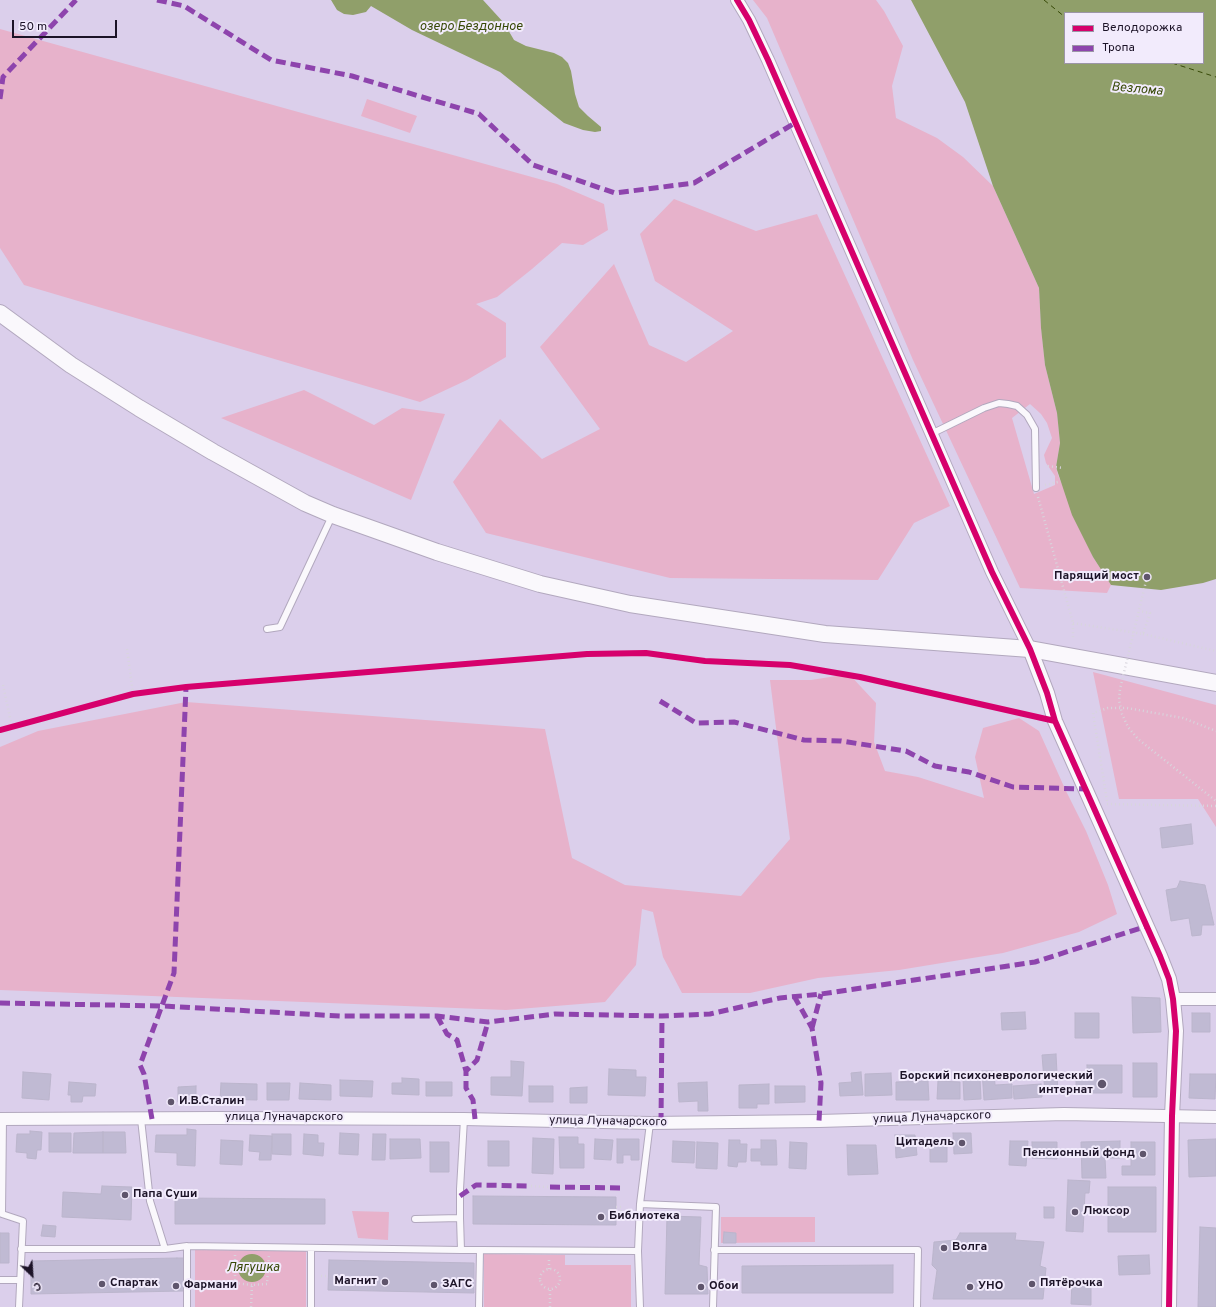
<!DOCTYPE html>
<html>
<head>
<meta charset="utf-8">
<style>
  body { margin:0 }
  #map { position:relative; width:1216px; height:1307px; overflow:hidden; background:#dbcfeb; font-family:Overpass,sans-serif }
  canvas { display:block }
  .legend { position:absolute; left:1064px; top:12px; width:140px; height:52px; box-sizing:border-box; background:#f2ebfc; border:1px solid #9c95a7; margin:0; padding:5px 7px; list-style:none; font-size:12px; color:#1c1327 }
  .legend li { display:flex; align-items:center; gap:8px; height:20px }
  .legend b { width:20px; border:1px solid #9c95a7 }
  .north { position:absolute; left:12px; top:1255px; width:40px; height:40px; -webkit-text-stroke:3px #f2ebfc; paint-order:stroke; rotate:155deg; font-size:11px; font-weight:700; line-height:16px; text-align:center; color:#1c1327 }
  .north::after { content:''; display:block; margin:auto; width:14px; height:18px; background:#1c1327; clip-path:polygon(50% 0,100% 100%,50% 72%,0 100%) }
  .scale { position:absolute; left:12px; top:20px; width:105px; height:18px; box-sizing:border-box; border:2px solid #1c1327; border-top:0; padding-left:5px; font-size:12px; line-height:14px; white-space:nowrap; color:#1c1327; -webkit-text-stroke:3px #f2ebfc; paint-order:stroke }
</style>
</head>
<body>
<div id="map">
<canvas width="1216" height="1307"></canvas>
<ul class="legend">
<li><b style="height:5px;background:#d6006c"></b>Велодорожка</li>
<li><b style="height:5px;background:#8e44ad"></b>Тропа</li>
</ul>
<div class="north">С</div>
<div class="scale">50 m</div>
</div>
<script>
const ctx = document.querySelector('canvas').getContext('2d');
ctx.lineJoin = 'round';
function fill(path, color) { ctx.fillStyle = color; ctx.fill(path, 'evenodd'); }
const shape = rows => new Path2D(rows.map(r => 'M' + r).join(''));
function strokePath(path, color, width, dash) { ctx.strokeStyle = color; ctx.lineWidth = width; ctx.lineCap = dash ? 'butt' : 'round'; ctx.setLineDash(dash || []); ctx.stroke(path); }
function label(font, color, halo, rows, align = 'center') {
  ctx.font = font + ' Overpass,sans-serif'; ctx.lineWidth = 4; ctx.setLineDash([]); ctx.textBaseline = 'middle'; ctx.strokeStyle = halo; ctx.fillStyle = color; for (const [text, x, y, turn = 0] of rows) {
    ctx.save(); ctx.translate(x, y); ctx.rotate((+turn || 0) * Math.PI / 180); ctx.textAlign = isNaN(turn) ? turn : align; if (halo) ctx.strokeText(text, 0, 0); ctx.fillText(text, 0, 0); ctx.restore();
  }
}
fill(shape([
  [753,0,876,0,884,11,903,46,892,86,896,118,937,138,963,157,993,186,1039,288,1041,327,1045,365,1057,413,1060,443,1056,467,1058,475,1093,557,1111,585,1107,593,1020,588,913,360,767,18],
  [1030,404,1041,414,1047,423,1052,438,1044,455,1046,463,1055,476,1055,485,1034,494,1012,418],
  [0,29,557,184,604,204,608,230,583,245,562,243,532,269,497,297,476,304,506,323,506,357,467,380,420,402,24,285,0,248],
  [367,99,417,116,410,133,361,116],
  [674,199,756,231,817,214,950,506,914,523,878,580,670,578,486,533,453,482,500,419,542,459,600,429,540,347,614,264,649,345,686,362,733,331,655,281,640,234],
  [304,390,374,425,402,408,445,414,411,500,221,418],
  [1093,672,1216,705,1216,827,1198,799,1119,799],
  [849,674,876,703,874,742,885,771,918,777,984,798,975,757,983,728,1019,718,1039,731,1066,791,1086,831,1108,885,1117,914,1079,932,1003,953,899,970,818,978,750,993,682,993,663,957,653,912,642,909,636,965,605,1002,506,1010,0,990,0,747,38,731,186,702,545,729,572,858,625,885,741,896,790,839,770,680,811,680],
  [352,1211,389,1212,388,1240,358,1238],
  [721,1217,815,1217,815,1242,721,1243],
  [195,1250,306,1251,306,1307,195,1307],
  [484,1254,565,1255,565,1265,631,1265,631,1307,484,1307]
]), '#e7b2cb');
fill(shape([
  [331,0,483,0,504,23,514,40,526,46,554,53,562,57,568,63,571,71,575,94,579,107,588,116,601,127,601,131,595,132,583,130,564,123,500,72,412,30,371,6,366,12,353,15,344,14,337,10],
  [911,0,1216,0,1216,579,1203,583,1161,590,1111,585,1093,557,1072,515,1056,467,1060,443,1057,413,1045,365,1041,328,1039,288,993,186,965,102],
  [1065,13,1203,13,1203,63,1065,63],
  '238 1268a14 14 0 1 1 28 0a14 14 0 1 1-28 0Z'
]), '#909f6a');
strokePath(shape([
  [1044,0,1065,17],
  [1172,63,1216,77]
]), '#374906', 1, [5, 4]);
const building = shape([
  [1191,824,1193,844,1162,848,1160,828,1191,824],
  [1180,881,1205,885,1214,925,1202,925,1201,935,1192,936,1189,918,1171,921,1166,890,1177,888,1180,881],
  [1132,997,1160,998,1161,1032,1133,1033,1132,997],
  [1025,1012,1026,1029,1002,1030,1001,1013,1025,1012],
  [1075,1013,1099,1013,1099,1038,1075,1038,1075,1013],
  [1192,1013,1210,1013,1210,1032,1192,1032,1192,1013],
  [1056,1054,1058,1092,1045,1093,1042,1055,1056,1054],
  [511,1061,524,1062,522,1096,491,1095,491,1077,511,1077,511,1061],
  [1133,1063,1157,1063,1157,1097,1133,1097,1133,1063],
  [1087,1065,1122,1065,1122,1093,1076,1093,1076,1072,1087,1072,1087,1065],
  [609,1069,636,1070,636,1077,646,1077,645,1096,608,1095,609,1069],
  [982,1071,994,1071,995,1085,1012,1084,1012,1098,984,1100,982,1071],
  [23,1072,51,1074,49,1100,22,1098,23,1072],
  [861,1072,863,1095,840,1096,839,1083,852,1082,851,1073,861,1072],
  [891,1073,892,1095,865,1096,865,1074,891,1073],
  [1190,1074,1216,1074,1215,1099,1189,1098,1190,1074],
  [402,1078,419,1079,419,1095,392,1094,392,1083,402,1083,402,1078],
  [980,1078,981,1099,964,1100,963,1079,980,1078],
  [340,1080,373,1081,372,1097,340,1096,340,1080],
  [928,1081,929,1100,896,1100,896,1082,928,1081],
  [938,1081,960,1082,960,1099,937,1099,938,1081],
  [69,1082,96,1084,95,1096,83,1096,82,1102,71,1102,71,1095,68,1095,69,1082],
  [426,1082,452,1082,452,1096,426,1096,426,1082],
  [707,1082,708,1111,698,1111,698,1101,679,1102,678,1083,707,1082],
  [221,1083,257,1084,257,1100,220,1099,221,1083],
  [267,1083,290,1083,289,1100,267,1100,267,1083],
  [300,1083,331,1085,331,1100,299,1099,300,1083],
  [769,1084,769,1104,757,1104,757,1108,739,1108,739,1085,769,1084],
  [1041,1084,1042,1097,1014,1099,1013,1086,1041,1084],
  [196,1086,196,1102,178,1102,178,1087,196,1086],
  [529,1086,553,1086,553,1102,529,1102,529,1086],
  [775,1086,805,1086,805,1102,775,1103,775,1086],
  [587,1087,587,1103,570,1103,570,1088,587,1087],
  [187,1129,196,1130,195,1166,177,1165,177,1153,155,1152,156,1135,187,1135,187,1129],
  [30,1131,42,1132,41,1150,37,1150,36,1159,27,1158,27,1153,16,1152,17,1134,30,1134,30,1131],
  [103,1132,103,1153,73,1153,74,1133,103,1132],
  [103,1132,125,1132,126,1153,103,1153,103,1132],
  [49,1133,71,1133,71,1152,49,1152,49,1133],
  [340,1133,359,1134,358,1155,339,1154,340,1133],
  [953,1133,971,1133,972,1153,954,1154,953,1133],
  [272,1134,291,1134,291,1155,272,1154,272,1134],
  [304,1134,318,1135,318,1143,324,1143,323,1156,303,1154,304,1134],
  [373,1134,386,1134,385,1160,372,1160,373,1134],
  [250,1135,272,1136,271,1160,259,1160,260,1152,249,1151,250,1135],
  [895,1135,915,1135,917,1155,896,1158,895,1135],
  [559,1137,578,1137,578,1144,584,1144,584,1168,560,1168,559,1137],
  [533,1138,554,1139,553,1174,532,1173,533,1138],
  [390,1139,420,1139,421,1158,390,1159,390,1139],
  [595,1139,613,1140,611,1160,594,1159,595,1139],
  [617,1139,639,1139,639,1160,631,1160,631,1155,623,1155,623,1163,617,1163,617,1139],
  [1216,1139,1216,1176,1189,1177,1188,1140,1216,1139],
  [221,1140,243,1141,242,1165,220,1164,221,1140],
  [729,1140,740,1140,740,1144,747,1144,746,1162,738,1162,737,1167,728,1166,729,1140],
  [761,1140,776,1140,777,1165,761,1165,761,1161,751,1161,751,1149,761,1149,761,1140],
  [488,1141,509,1141,509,1166,488,1166,488,1141],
  [673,1141,695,1142,694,1163,672,1162,673,1141],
  [1010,1141,1028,1141,1026,1166,1009,1165,1010,1141],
  [1120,1141,1120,1158,1105,1158,1106,1178,1082,1178,1081,1142,1120,1141],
  [430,1142,449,1142,449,1172,430,1172,430,1142],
  [697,1142,718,1143,717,1169,696,1168,697,1142],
  [790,1142,807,1143,806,1169,789,1168,790,1142],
  [1032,1142,1057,1142,1057,1159,1032,1158,1032,1142],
  [1131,1142,1155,1142,1155,1175,1122,1175,1122,1166,1131,1166,1131,1142],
  [930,1143,947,1143,947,1162,930,1162,930,1143],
  [847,1145,876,1145,878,1174,848,1175,847,1145],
  [1068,1180,1090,1181,1089,1193,1085,1193,1083,1232,1066,1231,1068,1180],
  [102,1186,132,1187,131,1220,62,1217,63,1192,101,1194,102,1186],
  [1108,1187,1156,1187,1156,1232,1108,1232,1108,1187],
  [473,1196,616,1197,616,1225,473,1224,473,1196],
  [175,1198,325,1199,325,1224,175,1224,175,1198],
  [1044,1207,1054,1207,1054,1218,1044,1218,1044,1207],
  [667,1216,701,1217,699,1265,707,1267,708,1294,665,1294,667,1216],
  [43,1225,56,1226,55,1237,41,1236,43,1225],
  [1200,1227,1216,1228,1216,1307,1198,1307,1200,1227],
  [724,1232,736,1233,736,1243,723,1243,724,1232],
  [0,1233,9,1233,9,1263,0,1263,0,1233],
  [960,1233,1016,1233,1015,1240,1044,1242,1040,1266,1046,1268,1043,1299,933,1299,937,1270,932,1265,934,1242,956,1240,960,1233],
  [1149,1255,1150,1274,1119,1275,1118,1256,1149,1255],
  [177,1258,184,1258,184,1291,31,1294,31,1261,177,1258],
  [329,1260,474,1263,474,1293,328,1290,329,1260],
  [893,1265,893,1293,742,1293,742,1266,893,1265],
  [1072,1281,1091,1281,1091,1305,1071,1304,1072,1281]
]);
fill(building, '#c0bad3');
strokePath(building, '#bbb5cc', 1);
const service = shape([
  [931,434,984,408,999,403,1008,404,1017,406,1027,415,1035,429,1036,488],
  [267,629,280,627,332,516],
  [3,1119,2,1214,23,1221,19,1307],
  [141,1119,150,1201,165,1249],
  [640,1204,716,1207,713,1307],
  [460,1218,461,1250,480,1250,479,1307],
  [415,1219,460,1218,460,1189,464,1119],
  [187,1246,461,1250],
  [21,1249,165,1249,187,1246,187,1307],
  [480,1250,638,1251],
  [714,1250,918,1250,917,1307],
  [0,1280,20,1280],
  [311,1307,311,1248],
  [640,1307,638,1251,640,1204,650,1123]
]);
const minor = shape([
  [737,0,749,20,768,60,992,572,1030,649],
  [1173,999,1216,999],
  [0,1119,215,1118,464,1119,650,1123,819,1121,1064,1114,1216,1117]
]);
const tertiary = shape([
  [1030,649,1047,693,1055,721,1160,956,1169,979,1173,999,1176,1031,1172,1116,1169,1307]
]);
const secondary = shape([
  [0,313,71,365,139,408,213,452,305,503,333,515,437,552,540,584,630,604,825,634,1030,649,1216,683]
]);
strokePath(service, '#b2a8be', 8);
strokePath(minor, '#b2a8be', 14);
strokePath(tertiary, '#b2a8be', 16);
strokePath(secondary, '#b2a8be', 18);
strokePath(shape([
  [1048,466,1063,468],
  [1045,485,1058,482],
  [1038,497,1073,623,1073,638],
  [1073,623,1143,634,1150,613,1139,611],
  [1143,634,1216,651],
  [127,649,133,694],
  [3,685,12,727],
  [1107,801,1093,713,1108,708,1127,708,1183,718,1216,731],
  [1107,804,1216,806],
  [531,1186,550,1187],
  [616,1207,621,1207,621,1217],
  [235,1255,235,1283,252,1285],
  [549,1260,549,1269],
  '540 1279a10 10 0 1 1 20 0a10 10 0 1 1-20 0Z',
  [321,1276,328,1276],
  [550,1290,550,1307],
  [251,1307,252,1285,267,1284,269,1255]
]), '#d8d5dd', 2.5, [1, 3]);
strokePath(service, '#faf8fc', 6);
strokePath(minor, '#faf8fc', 12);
strokePath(tertiary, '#faf8fc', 14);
strokePath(secondary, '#faf8fc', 16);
strokePath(shape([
  [1147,577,1120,689,1119,700,1122,714,1128,727,1138,739,1216,801]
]), '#d8d5dd', 2.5, [1, 3]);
strokePath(shape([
  [157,0,184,6,271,60,352,76,479,114,533,165,615,193,694,183,795,123],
  [0,99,3,77,76,0],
  [660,701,696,723,734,722,804,740,841,741,906,751,935,766,969,772,1013,787,1086,789],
  [794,996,812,1028,821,1083,819,1121],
  [0,1003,163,1006,340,1016,437,1016,488,1022,555,1014,662,1016,710,1014,780,998,821,994,1035,962,1147,926],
  [437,1016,447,1034,457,1040,466,1071],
  [812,1028,821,994],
  [152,1119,144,1074,140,1065,174,973,186,687],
  [475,1119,473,1100,466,1088,466,1071,477,1060,488,1022],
  [661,1123,662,1016],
  [550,1187,623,1188],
  [460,1196,476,1185,531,1186]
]), '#8e44ad', 5, [10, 5]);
strokePath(shape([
  [737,0,749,20,768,60,992,572,1030,649,1047,693,1055,721,1160,956,1169,979,1173,999,1176,1031,1172,1116,1169,1307],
  [0,730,133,694,186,687,587,654,646,653,705,661,790,665,860,677,1055,721]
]), '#d6006c', 6);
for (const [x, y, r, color] of [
  [1147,577,4,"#5f556c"],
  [1102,1084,5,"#5f556c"],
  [171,1102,4,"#5f556c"],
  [962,1143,4,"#5f556c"],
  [1143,1154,4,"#5f556c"],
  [125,1195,4,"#5f556c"],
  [1075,1212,4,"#5f556c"],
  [601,1217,4,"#5f556c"],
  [944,1248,4,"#5f556c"],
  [385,1282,4,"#5f556c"],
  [102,1284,4,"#5f556c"],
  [1032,1284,4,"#5f556c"],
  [434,1285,4,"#5f556c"],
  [176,1286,4,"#5f556c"],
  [701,1287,4,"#5f556c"],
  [970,1287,4,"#5f556c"]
]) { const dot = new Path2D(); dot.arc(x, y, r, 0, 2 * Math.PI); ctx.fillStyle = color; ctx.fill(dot); strokePath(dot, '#f2ebfc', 1.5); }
label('bold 12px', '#1c1327', '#f2ebfc', [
  ["Парящий мост",1139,577,"right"],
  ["Борский психоневрологический",1093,1077,"right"],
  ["интернат",1093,1091,"right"],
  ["И.В.Сталин",179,1102],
  ["Цитадель",954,1143,"right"],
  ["Пенсионный фонд",1135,1154,"right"],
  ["Папа Суши",133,1195],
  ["Люксор",1083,1212],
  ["Библиотека",609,1217],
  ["Волга",952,1248],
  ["Магнит",377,1282,"right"],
  ["Спартак",110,1284],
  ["Пятёрочка",1040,1284],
  ["ЗАГС",442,1285],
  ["Фармани",184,1286],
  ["Обои",709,1287],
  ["УНО",978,1287]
], 'left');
label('12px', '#1c1327', '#f2ebfc', [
  ["улица Луначарского",284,1118],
  ["улица Луначарского",932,1118,-2],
  ["улица Луначарского",608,1122,1]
]);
label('italic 13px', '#374906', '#f2ebfc', [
  ["озеро Бездонное",471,27],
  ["Везлома",1137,90,5],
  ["Лягушка",253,1268]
]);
</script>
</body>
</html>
